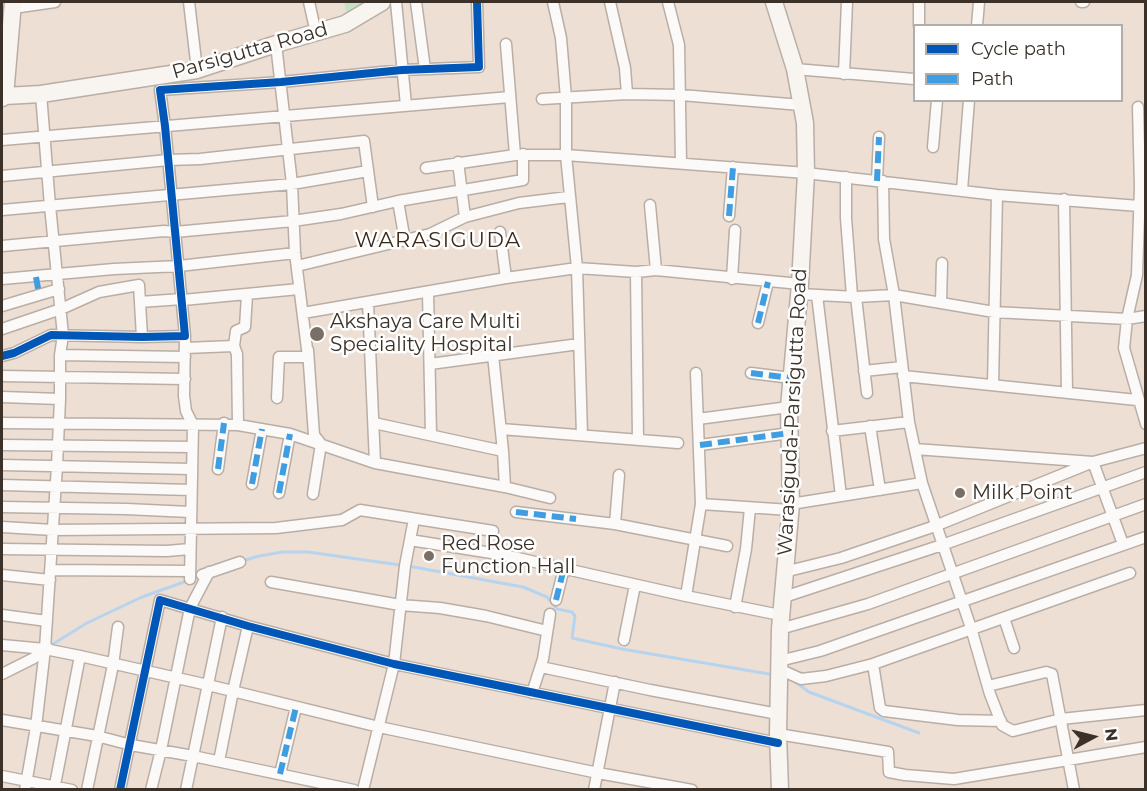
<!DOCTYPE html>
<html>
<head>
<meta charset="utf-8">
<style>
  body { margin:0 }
  #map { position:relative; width:1147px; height:791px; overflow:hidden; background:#eedfd4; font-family:Montserrat,sans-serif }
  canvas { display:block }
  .frame { position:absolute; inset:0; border:3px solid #3b3129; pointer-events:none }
  .legend { position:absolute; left:913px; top:24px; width:210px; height:78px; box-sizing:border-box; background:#fff; border:2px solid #b1ada9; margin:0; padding:8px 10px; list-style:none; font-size:18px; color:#3b3129 }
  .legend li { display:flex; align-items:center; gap:12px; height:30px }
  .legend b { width:30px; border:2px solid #b1ada9 }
  .north { position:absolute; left:1063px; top:707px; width:60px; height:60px; -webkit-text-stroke:4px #fff; paint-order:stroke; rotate:83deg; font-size:16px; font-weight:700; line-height:24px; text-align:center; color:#3b3129 }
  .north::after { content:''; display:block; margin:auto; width:21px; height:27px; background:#3b3129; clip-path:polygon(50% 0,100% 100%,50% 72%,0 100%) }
</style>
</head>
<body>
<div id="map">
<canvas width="1147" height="791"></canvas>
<div class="frame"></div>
<ul class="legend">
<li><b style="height:8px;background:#0057b8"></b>Cycle path</li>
<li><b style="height:8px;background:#3f9de1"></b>Path</li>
</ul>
<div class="north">N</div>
</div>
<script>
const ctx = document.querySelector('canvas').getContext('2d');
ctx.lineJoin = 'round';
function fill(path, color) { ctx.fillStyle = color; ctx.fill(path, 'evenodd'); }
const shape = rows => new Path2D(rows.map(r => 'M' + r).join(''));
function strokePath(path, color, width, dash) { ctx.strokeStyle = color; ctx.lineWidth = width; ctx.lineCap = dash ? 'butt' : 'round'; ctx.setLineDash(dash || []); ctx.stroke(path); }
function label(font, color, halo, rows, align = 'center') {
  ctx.font = font + ' Montserrat,sans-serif'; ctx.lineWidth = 5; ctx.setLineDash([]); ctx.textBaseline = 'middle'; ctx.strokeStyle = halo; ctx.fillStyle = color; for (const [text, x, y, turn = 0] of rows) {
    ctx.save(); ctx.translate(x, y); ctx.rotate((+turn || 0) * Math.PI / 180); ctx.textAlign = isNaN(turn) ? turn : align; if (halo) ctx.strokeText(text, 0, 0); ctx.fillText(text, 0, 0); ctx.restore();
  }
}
fill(shape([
  [344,2,376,2,348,20]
]), '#c4e2c4');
strokePath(shape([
  [242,561,259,556,283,552,308,552,400,565],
  [408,566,523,587,547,597,557,609,572,612,575,616,572,638,622,649,769,674],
  [53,644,87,623,142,597,187,581],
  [787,679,793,680,809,692,919,733]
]), '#b7d4ef', 3);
const street = shape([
  [189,2,197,70],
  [309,2,316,33],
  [396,2,406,105],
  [416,2,425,69],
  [553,2,561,38,566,98,566,155,577,268,582,435],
  [610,2,625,68,627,94],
  [668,2,679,45,681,163],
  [1081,2,1084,2],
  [13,8,55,2],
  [919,26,919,2],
  [977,26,979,2],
  [276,44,292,184,295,253,308,357,279,357,277,398],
  [506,44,515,155],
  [795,69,914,79],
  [844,74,847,2],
  [542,99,627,94,681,95,801,105],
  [1138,107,1140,187,1137,275,1127,319,1124,348,1146,424],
  [2,140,510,97],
  [933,147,937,100],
  [458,162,465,217],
  [426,168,515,155,566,155,806,173,997,195,1139,206],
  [2,176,168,160,200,159,364,141,373,207],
  [846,177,846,218,852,296],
  [877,181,879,137],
  [883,181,884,239,894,295,909,422,922,483,971,628,990,694,1002,725,1013,731,1061,719,1146,710],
  [962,190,969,100],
  [1064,199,1067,392],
  [398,201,405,241],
  [650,205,656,270],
  [2,210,292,184,368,171],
  [729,216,733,167],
  [500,232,506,278],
  [2,246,164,231,175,232,293,221,341,214,398,201,523,180,523,154],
  [297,266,430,234,465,217,519,203,568,197],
  [636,272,638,440],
  [2,279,114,269,179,266,295,253],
  [732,279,735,230],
  [428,292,431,435],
  [799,294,856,297,894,295,994,312,1127,319,1146,316],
  [817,295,841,496],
  [856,297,867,393],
  [183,300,299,289],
  [140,302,182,299],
  [368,302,375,463],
  [941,303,942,263],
  [2,306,59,289],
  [303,313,506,278,577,268,636,272,656,270,800,284],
  [758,323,768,282],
  [2,329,61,309,99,292,139,285,142,337],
  [185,336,184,396,186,411,193,425,190,579],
  [234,346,237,354,238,425],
  [185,348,234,346,236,331,245,327,247,295],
  [308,350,314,435,321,444,313,494],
  [60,355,185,357],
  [493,355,503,451,505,487],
  [2,356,14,353,51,335,142,337,185,336,165,126,160,90,281,82,402,70,479,67,477,2],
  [430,364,579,344],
  [864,371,902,367],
  [696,373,701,504],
  [751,373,791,378],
  [2,376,185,379],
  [903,376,1137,400],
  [993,385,997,195],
  [2,397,60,399],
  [698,419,789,407],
  [2,423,238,425,290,434,375,463,505,487,550,498],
  [374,423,503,451],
  [870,426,880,490],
  [501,429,678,443],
  [832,431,909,422],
  [2,445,192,447],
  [700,445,790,433],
  [915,449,1093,462,1146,448],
  [2,465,191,469],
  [218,469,224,423],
  [252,484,262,429],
  [2,485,191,490],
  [279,493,290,434],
  [791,504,922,483],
  [2,507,126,509,190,512],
  [516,512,615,524,727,546],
  [615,524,619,475],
  [2,527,53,530,276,528,342,520,360,510,493,531],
  [410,540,504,555,686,596],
  [2,549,167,551,190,549],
  [50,570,190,571],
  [784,572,841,558,935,526,1093,462,1123,544],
  [2,575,50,580],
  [202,575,240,562],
  [271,582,400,605,440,608,486,616,547,631],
  [781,598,942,545,1146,472],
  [556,600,564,568],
  [735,607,746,549,750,508],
  [2,615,47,621],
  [780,615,686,596,701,504,790,510],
  [1004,618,1014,648],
  [780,629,868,604,1146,504],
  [624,640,635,585],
  [2,645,45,649,80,656,208,685,379,727,598,773,692,790],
  [779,661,820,651,1146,537],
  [873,664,880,708,884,711,958,720,1001,721],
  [541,667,650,690,778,714],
  [779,669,801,679,826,676,873,664,1130,573],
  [2,674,34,658,48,648],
  [988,686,1046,672,1052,674,1074,790],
  [532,693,543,659,550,614],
  [2,720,97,736,131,745,193,756,354,790],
  [778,734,888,752,889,772,905,775,954,779,1146,747],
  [219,761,233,691,248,626],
  [280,774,296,707],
  [2,776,72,790],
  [25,790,36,727,45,649,57,466,60,399,60,355,63,335,50,206,41,94],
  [54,790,80,656],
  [87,790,113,665,118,627],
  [120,790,160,600,248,626,394,664,778,743],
  [151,790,161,750,190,608,209,572],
  [186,790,222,617],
  [363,790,394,664,405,566,414,519],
  [594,790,615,682]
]);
const secondary = shape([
  [774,2,795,69,805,123,806,173,800,284,789,407,791,504,780,629,778,734,780,790],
  [5,96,41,94,197,70,276,44,345,24,382,2],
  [2,98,5,96,13,2]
]);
strokePath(street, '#b9aea5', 13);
strokePath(secondary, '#b9aea5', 19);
strokePath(street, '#fcfaf9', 10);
strokePath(secondary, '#f8f4f0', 16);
strokePath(shape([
  [877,181,879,137],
  [729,216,733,167],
  [36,277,39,294],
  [758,323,768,282],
  [751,373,791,378],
  [700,445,790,433],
  [218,469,224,423],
  [252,484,262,429],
  [279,493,290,434],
  [516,512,576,519],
  [556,600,564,568],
  [280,774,296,707]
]), '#3f9de1', 6, [12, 6]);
strokePath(shape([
  [2,356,14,353,51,335,142,337,185,336,165,126,160,90,281,82,402,70,479,67,477,2],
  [120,790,160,600,248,626,394,664,778,743]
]), '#0057b8', 8);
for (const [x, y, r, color] of [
  [317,334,8,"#7a6e65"],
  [960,493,6,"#7a6e65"],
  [429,556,6,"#7a6e65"]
]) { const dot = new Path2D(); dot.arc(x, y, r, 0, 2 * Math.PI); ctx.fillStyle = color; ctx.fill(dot); strokePath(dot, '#fff', 2); }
label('20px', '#3b3129', '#fff', [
  ["Parsigutta Road",250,51,-16],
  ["Warasiguda-Parsigutta Road",793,412,-87]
]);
label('20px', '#3b3129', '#fff', [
  ["Akshaya Care Multi",330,322],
  ["Speciality Hospital",330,345],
  ["Milk Point",972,493],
  ["Red Rose",441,544],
  ["Function Hall",441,567]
], 'left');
ctx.letterSpacing = '1.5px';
label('21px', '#392616', '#fff', [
  ["WARASIGUDA",438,241]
]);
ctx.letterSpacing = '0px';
</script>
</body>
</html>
